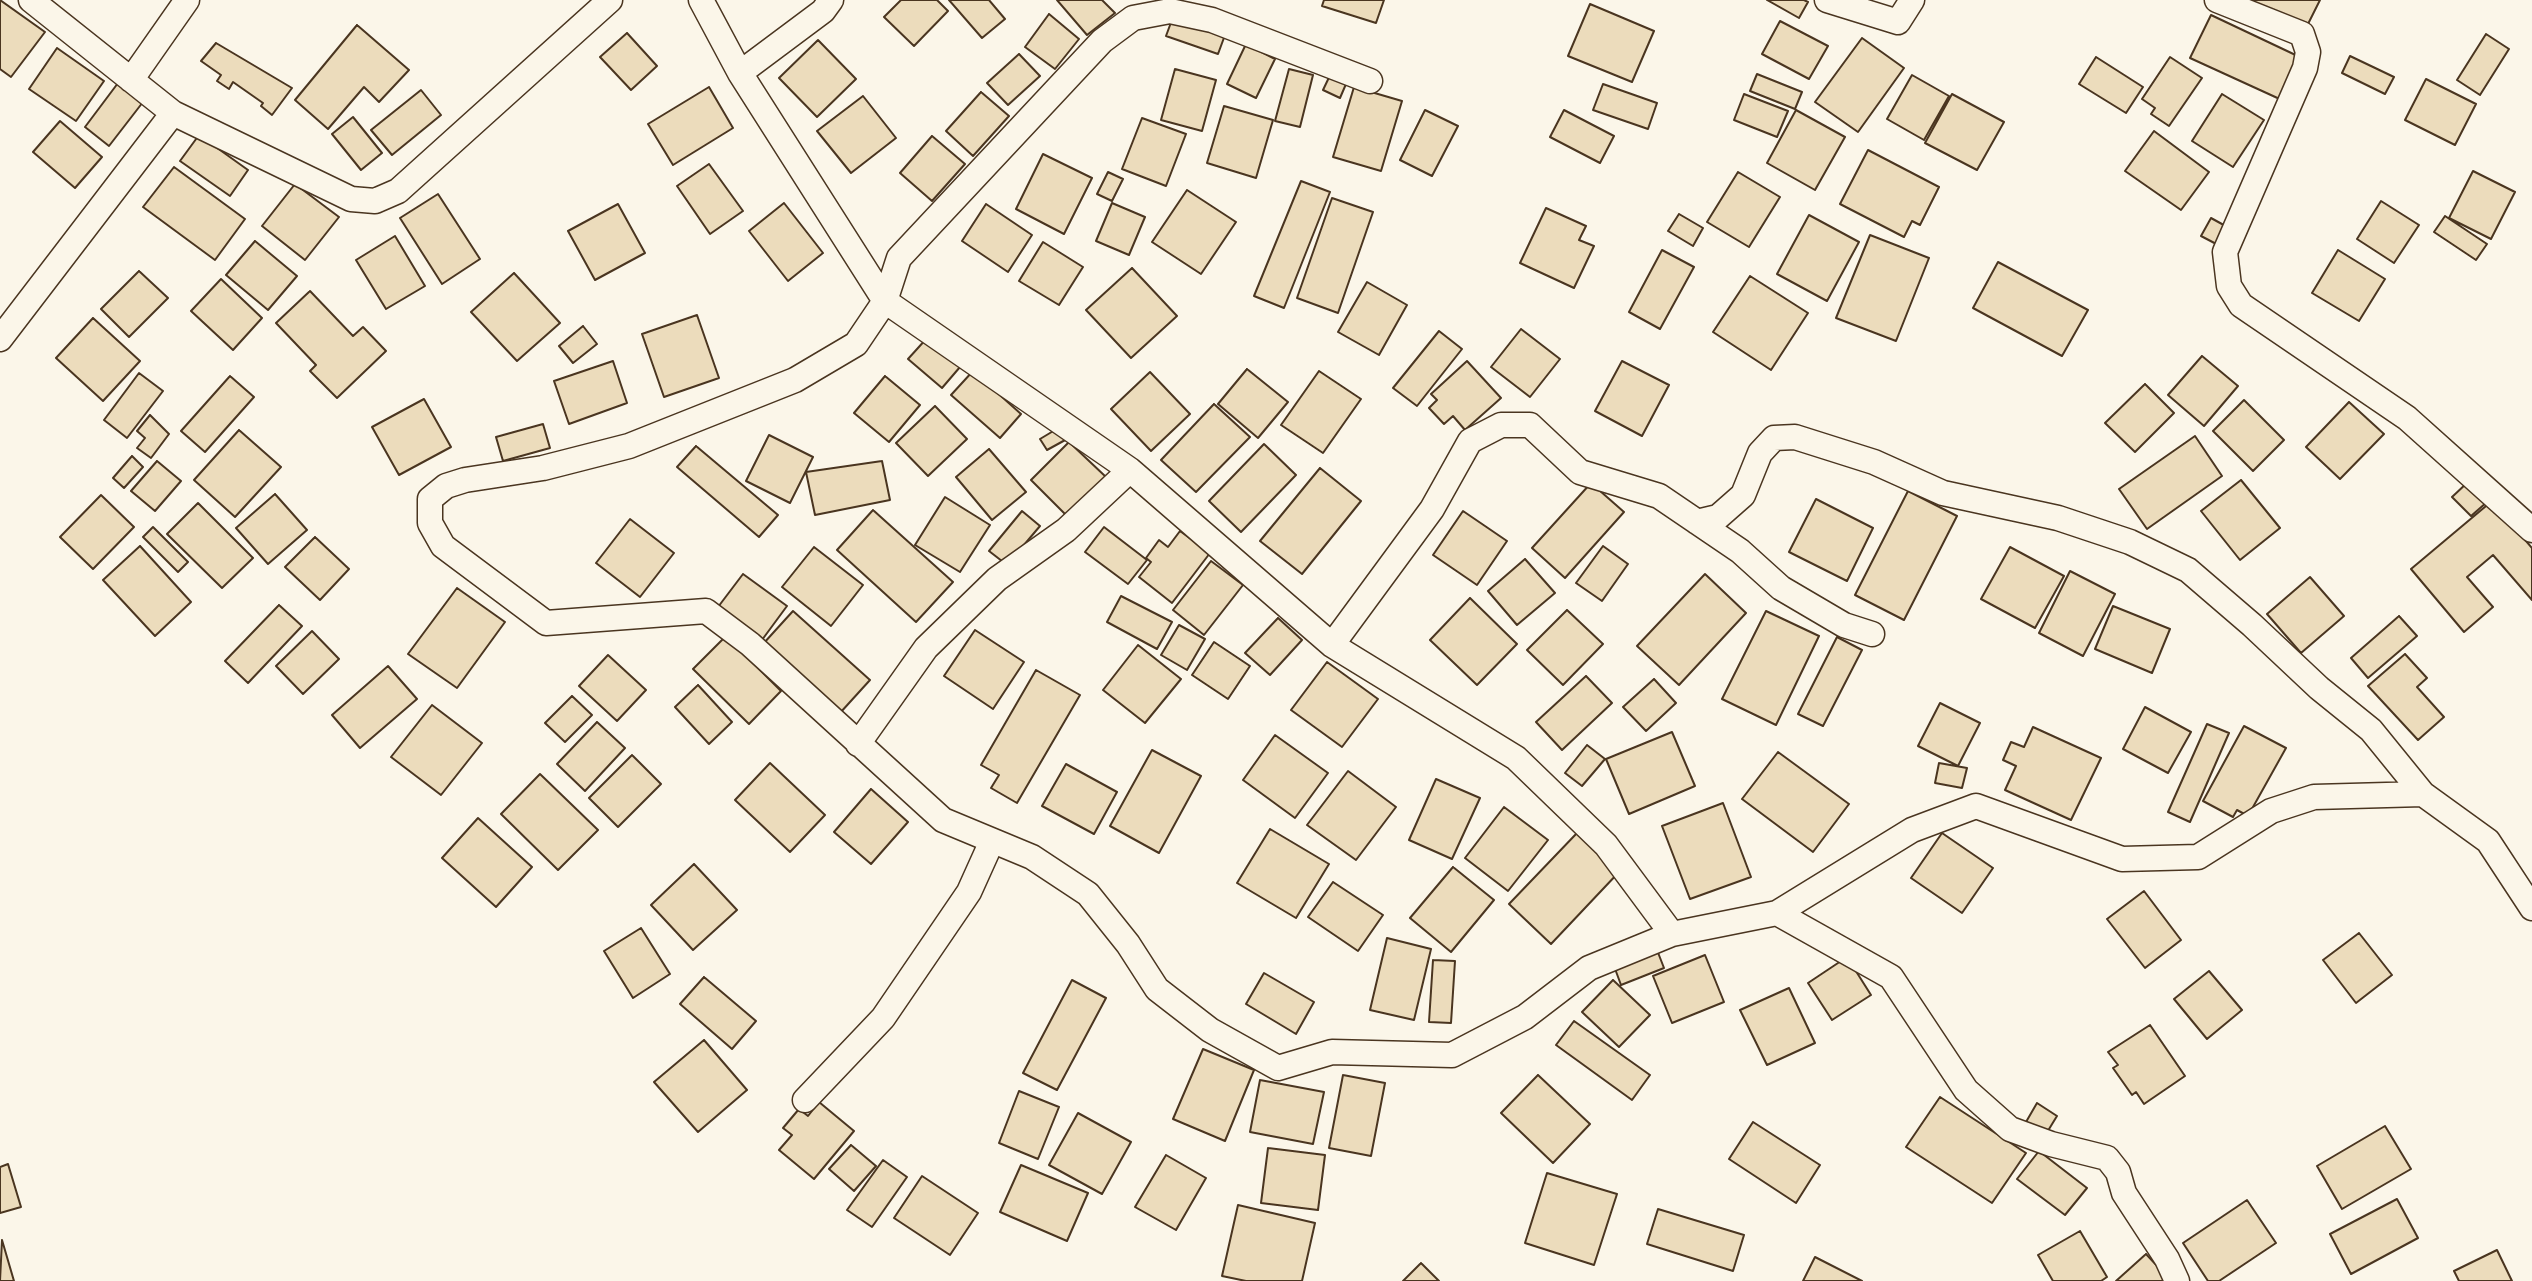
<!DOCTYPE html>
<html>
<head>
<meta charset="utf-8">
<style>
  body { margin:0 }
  canvas { display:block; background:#fbf6e9 }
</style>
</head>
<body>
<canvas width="2532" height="1281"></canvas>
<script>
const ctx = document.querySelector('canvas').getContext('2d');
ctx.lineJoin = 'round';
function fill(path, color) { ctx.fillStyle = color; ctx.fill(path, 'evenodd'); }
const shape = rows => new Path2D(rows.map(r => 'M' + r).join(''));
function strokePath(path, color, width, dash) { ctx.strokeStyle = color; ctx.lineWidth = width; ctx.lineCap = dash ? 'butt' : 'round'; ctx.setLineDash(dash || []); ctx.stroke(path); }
const building = shape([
  [0,0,45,32,11,77,0,69,0,0],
  [901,0,937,0,948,11,914,46,884,17,901,0],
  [949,0,989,0,1005,19,982,38,949,0],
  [1057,0,1102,0,1115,13,1087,35,1057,0],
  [1324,0,1384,0,1376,23,1322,6,1324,0],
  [1767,0,1804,0,1808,2,1799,18,1767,0],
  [2247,0,2320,0,2306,28,2247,0],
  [1590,4,1654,31,1632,82,1568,56,1590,4],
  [1049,14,1079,39,1055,69,1025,47,1049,14],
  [2211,15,2304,59,2284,101,2190,58,2211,15],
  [1173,17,1225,35,1218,54,1166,36,1173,17],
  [1780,21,1828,46,1809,79,1762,54,1780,21],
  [357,25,409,70,379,102,364,87,328,129,295,100,357,25],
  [627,33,657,66,631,90,600,57,627,33],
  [2486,34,2509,49,2480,95,2457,80,2486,34],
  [1862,38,1904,68,1858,132,1815,102,1862,38],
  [818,40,856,79,817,117,779,78,818,40],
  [216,43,292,88,272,115,261,106,263,103,233,82,229,89,217,81,221,75,201,61,216,43],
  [1246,44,1275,59,1256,98,1227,84,1246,44],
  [57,48,104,81,76,121,29,89,57,48],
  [1019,54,1040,76,1008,105,987,83,1019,54],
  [2350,56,2394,77,2385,94,2342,73,2350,56],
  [2096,57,2143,87,2126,113,2079,84,2096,57],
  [2170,57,2202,78,2169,126,2151,114,2155,108,2142,99,2170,57],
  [1175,69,1216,80,1202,131,1161,120,1175,69],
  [1289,69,1313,75,1300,127,1275,121,1289,69],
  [1333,69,1349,77,1340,98,1323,90,1333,69],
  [1757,74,1802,92,1795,109,1750,91,1757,74],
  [1912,75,1949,96,1924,140,1887,119,1912,75],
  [2426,79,2476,104,2455,145,2405,120,2426,79],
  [118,83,143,102,109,146,85,127,118,83],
  [1603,84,1657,103,1648,129,1593,110,1603,84],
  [709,87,733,128,673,165,648,124,709,87],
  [1354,87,1402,101,1381,171,1333,157,1354,87],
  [421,90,441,115,392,155,371,130,421,90],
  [981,92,1009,116,973,156,946,131,981,92],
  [1744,94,1788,111,1777,137,1734,120,1744,94],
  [1952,94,2004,122,1977,170,1925,143,1952,94],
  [2222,94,2264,120,2233,167,2192,141,2222,94],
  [863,96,896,138,851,173,817,131,863,96],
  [1224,106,1273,120,1256,178,1207,163,1224,106],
  [1425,110,1458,126,1432,176,1400,160,1425,110],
  [1564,110,1614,136,1600,163,1550,137,1564,110],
  [1796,110,1845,137,1815,190,1767,163,1796,110],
  [353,117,382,153,361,170,332,134,353,117],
  [1142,118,1186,134,1166,186,1122,169,1142,118],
  [60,121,102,157,75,188,33,152,60,121],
  [2154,131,2209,172,2181,210,2125,171,2154,131],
  [199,135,248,170,230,196,180,161,199,135],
  [932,136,965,164,932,201,900,173,932,136],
  [1868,150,1939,187,1920,225,1912,221,1904,237,1840,204,1868,150],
  [1043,154,1092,178,1064,234,1016,209,1043,154],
  [709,164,743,211,710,234,677,186,709,164],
  [174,167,245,219,215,260,143,207,174,167],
  [2473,171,2515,192,2491,239,2449,218,2473,171],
  [1108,172,1123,179,1112,201,1097,194,1108,172],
  [1738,172,1780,197,1749,247,1707,222,1738,172],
  [1301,181,1330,192,1284,308,1254,296,1301,181],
  [295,184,339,217,305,260,262,226,295,184],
  [1187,190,1236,222,1201,274,1152,242,1187,190],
  [438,194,480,259,442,284,400,218,438,194],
  [1332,198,1373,212,1338,313,1297,298,1332,198],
  [2381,201,2419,225,2394,263,2357,239,2381,201],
  [784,203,823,253,788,281,749,231,784,203],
  [1112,203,1145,217,1129,255,1096,241,1112,203],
  [618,204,645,253,595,280,568,231,618,204],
  [986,204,1032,235,1008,272,962,241,986,204],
  [1546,208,1586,226,1579,240,1594,246,1574,288,1520,263,1546,208],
  [1679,214,1703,228,1693,246,1668,231,1679,214],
  [1809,215,1859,242,1827,301,1777,274,1809,215],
  [2445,216,2487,244,2476,260,2434,232,2445,216],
  [2211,218,2231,229,2222,247,2201,236,2211,218],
  [1870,235,1929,258,1896,341,1836,318,1870,235],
  [395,236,425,286,386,309,356,260,395,236],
  [255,241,297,276,268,310,226,275,255,241],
  [1043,242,1083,267,1059,305,1019,281,1043,242],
  [1662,250,1694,267,1660,329,1629,312,1662,250],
  [2338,250,2385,279,2359,321,2312,293,2338,250],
  [1998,262,2088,310,2062,356,1973,308,1998,262],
  [1132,268,1177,316,1131,358,1086,310,1132,268],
  [139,271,168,298,129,337,101,309,139,271],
  [514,273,560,323,517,361,471,312,514,273],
  [1750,276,1808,313,1771,370,1713,332,1750,276],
  [221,279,262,318,233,350,191,311,221,279],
  [1367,282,1407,305,1379,355,1338,332,1367,282],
  [310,291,353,336,363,327,386,351,337,398,310,371,316,365,276,323,310,291],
  [697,315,719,378,664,397,642,334,697,315],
  [93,318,140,361,103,401,56,358,93,318],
  [583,326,597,344,573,363,559,346,583,326],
  [1521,329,1560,359,1530,397,1491,367,1521,329],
  [1439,331,1462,349,1417,406,1393,388,1439,331],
  [927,338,960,367,942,388,908,359,927,338],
  [2202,356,2238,386,2204,426,2168,395,2202,356],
  [613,361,627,403,569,424,554,381,613,361],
  [1467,361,1501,398,1465,430,1453,416,1444,424,1429,408,1437,400,1431,394,1467,361],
  [1622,361,1669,385,1642,436,1595,411,1622,361],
  [1247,369,1288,402,1258,438,1218,404,1247,369],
  [973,371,1021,414,1000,438,951,395,973,371],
  [1319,371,1361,399,1323,453,1281,425,1319,371],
  [1150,372,1190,414,1151,451,1111,409,1150,372],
  [139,373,163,391,127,438,104,420,139,373],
  [230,376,254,397,205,452,181,431,230,376],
  [885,376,920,405,889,442,854,413,885,376],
  [2145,384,2174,413,2135,452,2105,423,2145,384],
  [424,399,451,447,399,475,372,427,424,399],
  [2244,400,2284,440,2253,471,2213,431,2244,400],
  [2349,402,2384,434,2340,479,2306,447,2349,402],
  [1214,404,1250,437,1196,492,1161,460,1214,404],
  [935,406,967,439,928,476,896,443,935,406],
  [150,415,169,434,151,458,137,448,145,438,137,431,150,415],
  [543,424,550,448,503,461,496,437,543,424],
  [1060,427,1067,439,1047,450,1040,439,1060,427],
  [239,430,281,467,235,517,194,480,239,430],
  [769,435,813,457,790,503,746,481,769,435],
  [2195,436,2222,476,2147,529,2119,489,2195,436],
  [1069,442,1106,477,1067,516,1031,480,1069,442],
  [1264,444,1296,475,1241,532,1209,501,1264,444],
  [696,446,778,515,759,537,677,467,696,446],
  [989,449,1026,492,992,520,956,477,989,449],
  [132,456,143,467,124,488,113,478,132,456],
  [157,461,181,481,155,511,131,491,157,461],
  [882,461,890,500,815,515,806,472,882,461],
  [1320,468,1361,501,1302,574,1260,541,1320,468],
  [2241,480,2280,528,2240,560,2201,511,2241,480],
  [2468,482,2487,502,2471,516,2452,497,2468,482],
  [1591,483,1624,512,1565,578,1532,548,1591,483],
  [1908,491,1957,516,1904,620,1855,595,1908,491],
  [275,494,307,530,268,564,236,528,275,494],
  [101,495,134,527,93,569,60,537,101,495],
  [945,497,990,525,960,572,915,545,945,497],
  [1816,499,1873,528,1847,581,1789,552,1816,499],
  [2492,501,2532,548,2532,600,2493,555,2467,577,2493,607,2464,632,2411,569,2492,501],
  [198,503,253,558,222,588,167,534,198,503],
  [873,510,953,582,916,622,837,550,873,510],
  [1022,511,1040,526,1007,565,989,551,1022,511],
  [1463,511,1507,541,1477,585,1433,555,1463,511],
  [630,519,674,553,640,597,596,563,630,519],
  [153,527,188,562,178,572,143,537,153,527],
  [1104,527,1147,560,1128,584,1085,552,1104,527],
  [1180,531,1210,553,1172,603,1139,577,1151,562,1146,558,1159,540,1168,547,1180,531],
  [315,537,349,569,320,600,285,567,315,537],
  [140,546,191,602,155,636,103,580,140,546],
  [1603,546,1628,564,1602,601,1576,583,1603,546],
  [814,547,863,585,831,626,782,587,814,547],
  [2010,547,2064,576,2035,628,1981,599,2010,547],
  [1525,559,1555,593,1517,625,1488,591,1525,559],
  [1211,561,1243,585,1204,635,1173,610,1211,561],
  [2070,571,2115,594,2083,656,2039,633,2070,571],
  [743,574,787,606,759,644,715,611,743,574],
  [1705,574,1746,613,1679,685,1637,646,1705,574],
  [2310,577,2344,616,2301,653,2267,614,2310,577],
  [457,588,505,622,457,688,408,654,457,588],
  [1121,596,1172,622,1157,649,1107,622,1121,596],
  [1470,598,1517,644,1477,685,1430,640,1470,598],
  [279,605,302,626,248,683,225,661,279,605],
  [2113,606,2170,629,2152,673,2095,649,2113,606],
  [1567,610,1603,644,1563,685,1527,650,1567,610],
  [793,611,870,680,840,713,763,644,793,611],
  [1766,611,1819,636,1776,725,1722,699,1766,611],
  [2399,616,2417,636,2368,678,2351,658,2399,616],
  [1278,618,1302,640,1270,675,1245,653,1278,618],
  [1179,625,1205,639,1187,670,1161,655,1179,625],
  [975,630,1024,662,993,709,944,676,975,630],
  [312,631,339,659,303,694,276,666,312,631],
  [726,636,781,691,749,724,693,669,726,636],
  [1837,637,1862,650,1823,726,1798,714,1837,637],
  [1214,642,1250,666,1228,699,1192,675,1214,642],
  [1138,645,1181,679,1145,723,1103,690,1138,645],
  [2405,654,2427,678,2417,687,2444,717,2418,740,2368,686,2405,654],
  [608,655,646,690,617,721,579,686,608,655],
  [1327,662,1378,699,1342,747,1291,710,1327,662],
  [388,666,417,699,360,748,332,715,388,666],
  [1036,670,1080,695,1017,803,991,788,999,775,981,765,1036,670],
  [1586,676,1612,703,1562,750,1536,722,1586,676],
  [1654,679,1676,703,1646,731,1623,707,1654,679],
  [698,685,732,722,709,744,675,707,698,685],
  [572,696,592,715,565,742,545,723,572,696],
  [1940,703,1980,723,1958,766,1918,746,1940,703],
  [432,705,482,743,441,795,391,757,432,705],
  [2145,707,2191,732,2168,773,2123,749,2145,707],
  [597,722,625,748,585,791,557,764,597,722],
  [2207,724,2229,733,2190,822,2168,812,2207,724],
  [2244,726,2286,748,2248,816,2237,810,2233,817,2203,801,2244,726],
  [2033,727,2101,758,2071,820,2005,790,2016,766,2003,760,2011,742,2024,747,2033,727],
  [1672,732,1695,786,1629,814,1606,759,1672,732],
  [1275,735,1328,773,1295,818,1243,780,1275,735],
  [1587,745,1605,759,1582,786,1565,773,1587,745],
  [1152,750,1201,776,1159,853,1110,826,1152,750],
  [1778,752,1849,804,1813,852,1742,799,1778,752],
  [632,755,661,784,618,827,589,798,632,755],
  [770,763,825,815,790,852,735,800,770,763],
  [1939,763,1967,768,1962,788,1935,783,1939,763],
  [1066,764,1117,792,1094,834,1042,806,1066,764],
  [1348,771,1396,807,1356,860,1307,825,1348,771],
  [540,774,598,830,558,870,501,814,540,774],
  [1436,779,1480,798,1452,859,1409,840,1436,779],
  [871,789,908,822,871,864,834,832,871,789],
  [1723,803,1751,877,1690,899,1662,826,1723,803],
  [1504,807,1548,840,1508,891,1465,858,1504,807],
  [478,818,532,867,496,907,442,858,478,818],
  [1270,829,1329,864,1296,918,1237,883,1270,829],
  [1577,833,1619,872,1551,944,1509,904,1577,833],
  [1942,833,1993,868,1962,913,1911,878,1942,833],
  [694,864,737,910,693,950,651,905,694,864],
  [1453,867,1494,900,1451,952,1410,918,1453,867],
  [1333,882,1383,915,1358,951,1308,917,1333,882],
  [2144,891,2181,940,2145,968,2107,919,2144,891],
  [641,928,670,974,633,998,604,951,641,928],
  [2359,933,2392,975,2356,1003,2323,960,2359,933],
  [1387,938,1431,949,1414,1020,1370,1010,1387,938],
  [1657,950,1664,968,1621,985,1614,966,1657,950],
  [1705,955,1724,1002,1672,1023,1653,976,1705,955],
  [1847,957,1871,995,1832,1020,1808,983,1847,957],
  [1433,960,1455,961,1451,1023,1429,1022,1433,960],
  [2209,971,2242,1010,2207,1039,2174,999,2209,971],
  [1264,973,1314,1002,1296,1034,1246,1004,1264,973],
  [704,977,756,1021,732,1049,680,1004,704,977],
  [1072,980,1106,998,1057,1090,1023,1073,1072,980],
  [1613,980,1650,1015,1619,1047,1582,1012,1613,980],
  [1789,988,1815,1043,1767,1065,1740,1010,1789,988],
  [1574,1021,1650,1075,1632,1100,1556,1045,1574,1021],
  [2150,1025,2185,1076,2144,1104,2136,1092,2132,1095,2113,1068,2118,1065,2108,1052,2150,1025],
  [704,1040,747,1090,698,1132,654,1082,704,1040],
  [1203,1049,1254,1070,1225,1141,1173,1119,1203,1049],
  [1343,1075,1385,1083,1371,1156,1329,1148,1343,1075],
  [1538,1075,1590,1124,1553,1163,1501,1113,1538,1075],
  [1260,1080,1324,1092,1313,1144,1250,1132,1260,1080],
  [1019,1091,1059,1107,1038,1159,999,1143,1019,1091],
  [1940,1097,2026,1153,1992,1203,1906,1147,1940,1097],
  [819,1102,854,1131,814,1179,779,1150,792,1135,783,1128,799,1109,808,1116,819,1102],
  [2037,1103,2057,1116,2046,1134,2026,1122,2037,1103],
  [1078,1113,1131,1142,1102,1194,1049,1165,1078,1113],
  [1753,1122,1820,1165,1796,1203,1729,1159,1753,1122],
  [2385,1126,2411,1169,2342,1209,2317,1166,2385,1126],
  [851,1145,876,1166,854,1191,829,1169,851,1145],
  [1268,1148,1325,1155,1318,1210,1261,1203,1268,1148],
  [2039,1151,2087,1188,2065,1215,2017,1179,2039,1151],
  [1166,1155,1206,1178,1176,1230,1135,1207,1166,1155],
  [883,1160,907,1177,872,1227,847,1210,883,1160],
  [8,1164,21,1207,0,1213,0,1167,8,1164],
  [1021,1165,1088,1193,1067,1241,1000,1212,1021,1165],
  [1547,1173,1617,1194,1594,1265,1525,1243,1547,1173],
  [922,1176,978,1213,950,1255,894,1218,922,1176],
  [2397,1199,2418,1238,2351,1274,2330,1234,2397,1199],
  [2247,1200,2276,1243,2219,1281,2208,1281,2183,1243,2247,1200],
  [1238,1205,1315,1223,1302,1281,1246,1281,1222,1276,1238,1205],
  [1658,1209,1744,1235,1733,1271,1647,1244,1658,1209],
  [2080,1231,2107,1277,2101,1281,2053,1281,2038,1255,2080,1231],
  [2,1240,14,1281,0,1281,2,1240],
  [2497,1250,2512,1281,2459,1281,2454,1271,2497,1250],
  [2146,1254,2171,1281,2116,1281,2146,1254],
  [1815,1257,1862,1281,1803,1281,1815,1257],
  [1421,1263,1439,1281,1403,1281,1421,1263]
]);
fill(building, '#ecdcbc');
strokePath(building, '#4a3520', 2);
const street = shape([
  [31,0,173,113,351,199,375,201,398,191,610,0],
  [701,0,740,73,885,301,1130,470,1332,645,1516,758,1606,845,1672,934],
  [1827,0,1898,22,1912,0],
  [2217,0,2302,34,2308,52,2305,68,2225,252,2229,286,2241,305,2407,418,2532,530],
  [740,73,823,11,831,0],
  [131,80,187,0],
  [1370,81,1212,20,1170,11,1133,18,1102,41,899,258,885,301,856,344,795,380,629,446,543,468,465,480,446,486,430,499,430,523,443,546,546,623,706,611,750,644,943,820,1032,857,1088,894,1128,944,1157,989,1210,1030,1278,1068,1332,1052,1452,1055,1525,1017,1589,968,1672,934,1777,913,1912,830,1976,806,2122,859,2198,857,2271,811,2314,797,2423,794,2488,841,2532,908],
  [0,339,173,113],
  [1697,522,1718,517,1743,495,1760,453,1774,438,1795,437,1874,462,1943,493,2058,518,2130,542,2188,570,2252,625,2319,688,2371,730,2423,794],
  [1332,645,1432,509,1470,441,1501,425,1530,425,1580,472,1659,496,1740,551,1781,588,1844,625,1872,634],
  [858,744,926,648,997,579,1066,530,1130,470],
  [1777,913,1891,977,1966,1090,2010,1129,2051,1144,2107,1158,2118,1172,2124,1193,2167,1259,2177,1281],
  [805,1100,883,1018,969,892,992,841]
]);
strokePath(street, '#4a3520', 27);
strokePath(street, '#fbf6e9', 24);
</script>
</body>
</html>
